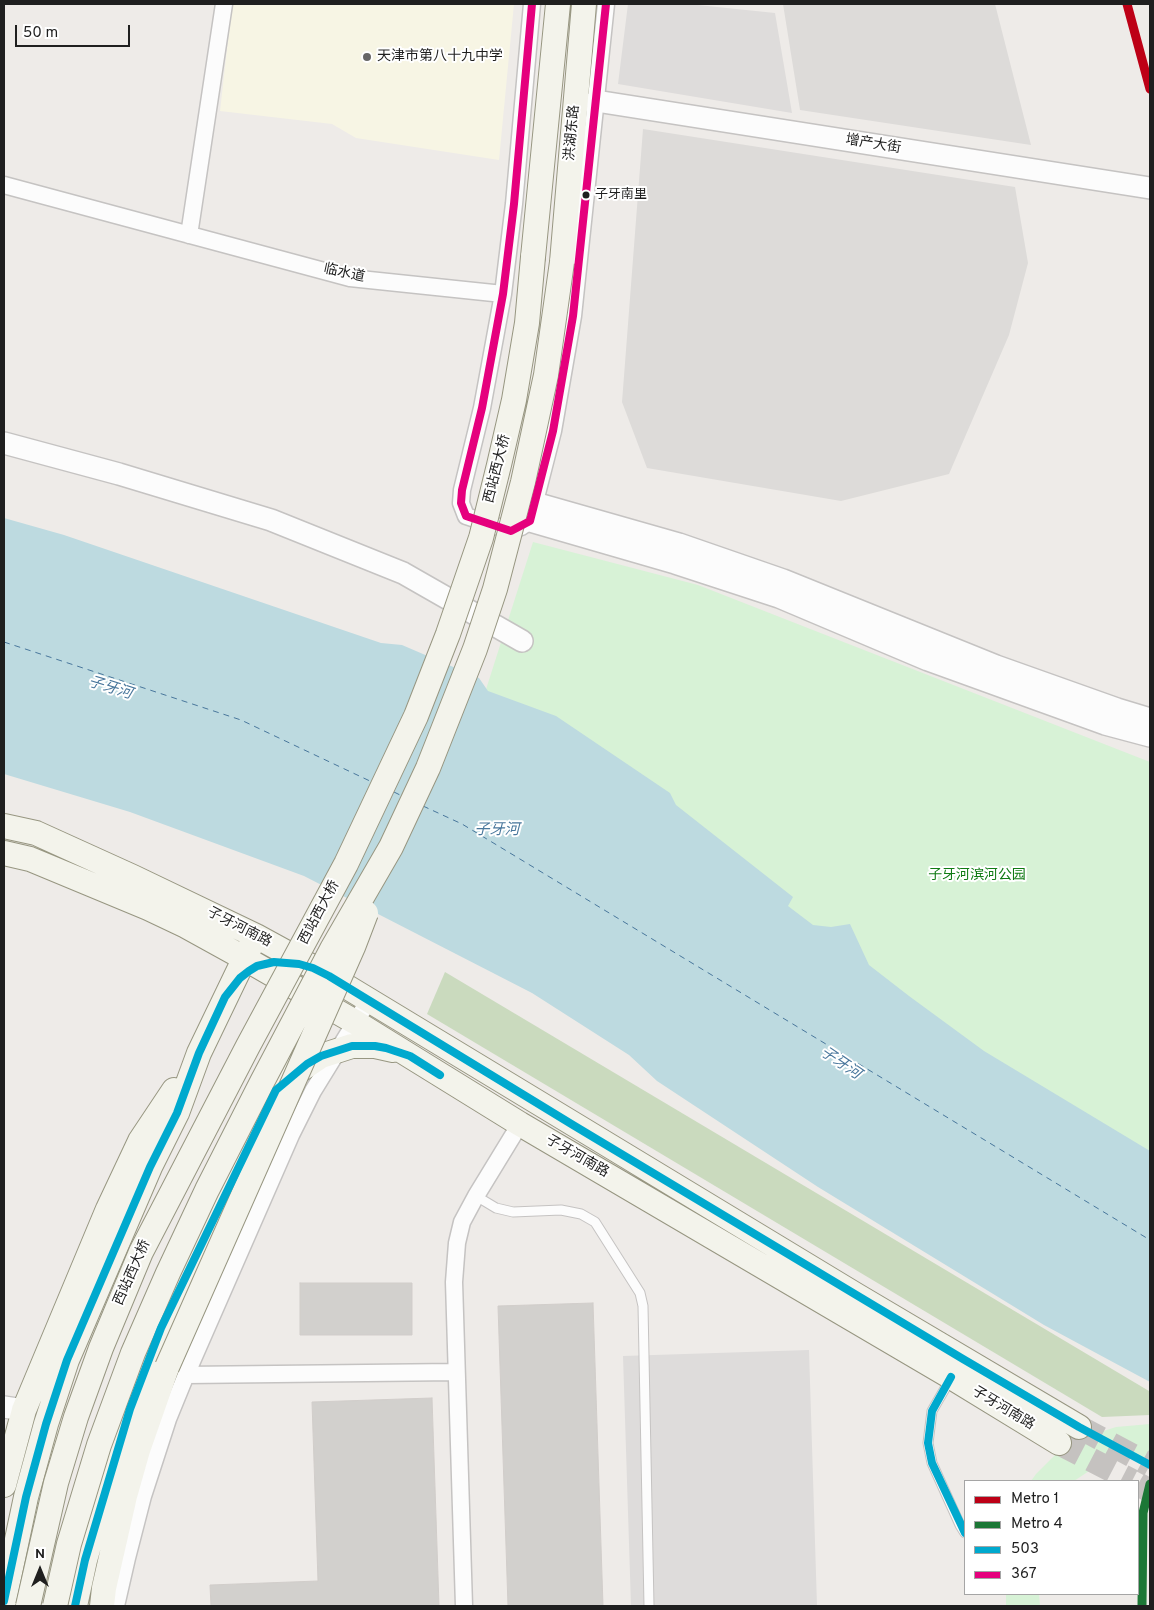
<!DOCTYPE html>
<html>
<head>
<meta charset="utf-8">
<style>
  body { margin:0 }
  #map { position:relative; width:1154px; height:1610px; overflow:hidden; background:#eeebe8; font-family:Overpass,sans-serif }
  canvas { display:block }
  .frame { position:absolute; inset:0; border:5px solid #1f1f1f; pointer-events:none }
  .legend { position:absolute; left:964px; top:1480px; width:175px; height:115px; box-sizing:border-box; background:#fff; border:1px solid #a5a5a5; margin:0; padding:6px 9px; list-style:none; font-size:15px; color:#1f1f1f }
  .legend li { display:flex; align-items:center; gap:10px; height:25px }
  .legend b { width:25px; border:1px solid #a5a5a5 }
  .north { position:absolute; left:15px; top:1545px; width:50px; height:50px; -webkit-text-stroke:4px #fff; paint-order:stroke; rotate:0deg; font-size:14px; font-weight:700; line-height:20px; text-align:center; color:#1f1f1f }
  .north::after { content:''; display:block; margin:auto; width:18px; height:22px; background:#1f1f1f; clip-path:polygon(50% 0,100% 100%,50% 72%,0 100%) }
  .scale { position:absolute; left:15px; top:25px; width:115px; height:22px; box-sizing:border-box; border:2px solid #1f1f1f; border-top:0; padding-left:6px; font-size:15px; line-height:18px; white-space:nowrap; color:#1f1f1f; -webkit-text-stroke:4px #fff; paint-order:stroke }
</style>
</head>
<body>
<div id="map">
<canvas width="1154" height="1610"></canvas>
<div class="frame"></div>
<ul class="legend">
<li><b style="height:6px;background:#bd0016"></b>Metro 1</li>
<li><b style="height:6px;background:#1c7736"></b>Metro 4</li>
<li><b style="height:6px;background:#00a9ce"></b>503</li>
<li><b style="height:6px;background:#e5007d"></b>367</li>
</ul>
<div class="north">N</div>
<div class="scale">50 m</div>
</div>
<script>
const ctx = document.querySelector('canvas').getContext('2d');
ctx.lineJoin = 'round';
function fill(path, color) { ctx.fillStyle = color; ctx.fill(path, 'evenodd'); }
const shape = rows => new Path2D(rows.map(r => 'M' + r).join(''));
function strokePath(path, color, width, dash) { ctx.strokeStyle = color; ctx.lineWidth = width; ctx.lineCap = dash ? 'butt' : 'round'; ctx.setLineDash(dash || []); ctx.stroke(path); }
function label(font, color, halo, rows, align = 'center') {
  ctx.font = font + ' Overpass,"Noto Sans SC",sans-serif'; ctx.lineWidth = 4; ctx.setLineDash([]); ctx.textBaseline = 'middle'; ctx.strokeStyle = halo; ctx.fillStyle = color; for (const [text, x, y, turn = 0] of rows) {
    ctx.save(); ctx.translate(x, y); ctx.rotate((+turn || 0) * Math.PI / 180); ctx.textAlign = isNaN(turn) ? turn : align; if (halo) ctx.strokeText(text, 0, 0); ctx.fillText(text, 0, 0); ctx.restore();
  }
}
fill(shape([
  [783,4,995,4,1031,145,800,110],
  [643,129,1015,187,1028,263,1009,335,949,474,841,501,647,468,622,402]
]), '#dddbd9');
fill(shape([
  [232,4,514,4,499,160,356,138,332,124,220,111]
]), '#f7f5e4');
fill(shape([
  [445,972,1149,1391,1150,1415,1102,1417,427,1014]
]), '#cadabe');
fill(shape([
  [533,542,698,585,1150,762,1150,1192,474,727],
  [1150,1424,1150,1457,1140,1457,1118,1460,1092,1469,1074,1481,1031,1481,1036,1474,1054,1456,1085,1437,1116,1427],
  [1006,1594,1039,1594,1040,1606,1006,1606]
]), '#d7f2d6');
fill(shape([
  [628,4,688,4,775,13,792,113,618,84],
  [809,1350,817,1606,631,1606,623,1356]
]), '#dedcdb');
fill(shape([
  [4,518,64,535,381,643,402,645,479,678,488,691,556,716,670,793,676,805,793,897,788,906,813,925,831,927,850,924,869,965,909,996,984,1051,1150,1151,1150,1382,1044,1325,818,1187,657,1081,629,1055,532,993,304,876,130,812,4,774]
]), '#bddae0');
strokePath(shape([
  [4,642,241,720,372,782],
  [394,792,402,796],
  [423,806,462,824,1150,1240]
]), '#49779c', 1, [6, 5]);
const building = shape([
  [300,1283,412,1283,412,1335,300,1335,300,1283],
  [593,1303,603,1606,508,1606,498,1306,593,1303],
  [432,1398,439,1606,211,1606,210,1585,318,1581,312,1402,432,1398]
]);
fill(building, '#d2d0cd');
strokePath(building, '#d1cdca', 1);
strokePath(shape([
  [1079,1427,1150,1465],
  [1059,1443,1132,1481],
  [1138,1484,1150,1491]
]), '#c5c2c0', 24, [24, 12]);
const service = shape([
  [476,1196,496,1208,513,1212,561,1210,581,1214,595,1222,640,1293,643,1306,649,1606],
  [951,1378,932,1411,928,1443,932,1463,960,1525,965,1533]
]);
const minor = shape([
  [532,4,514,204,503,294,482,408,462,490,461,503,466,516,511,531,521,527,530,521,553,431,573,316,606,4],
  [4,185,350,278,503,294],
  [189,235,224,4],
  [186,1375,456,1372],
  [116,1606,127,1558,143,1496,168,1419,186,1375,291,1135,313,1091,369,1000],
  [464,1606,454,1282,457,1243,462,1222,476,1196,520,1124]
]);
const tertiary = shape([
  [596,101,1150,188],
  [4,443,119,474,271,520,403,573,522,641],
  [535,503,679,544,783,580,996,666,1117,709,1150,719],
  [530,521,675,563,779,597,928,660,1105,724,1150,736],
  [4,1407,24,1410]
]);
const secondary = shape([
  [533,257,558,4],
  [562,262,584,4],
  [4,826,36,833,133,877,256,936,329,976,856,1295,1079,1427],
  [4,853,30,859,148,908,186,926,244,958,355,1022,520,1124,951,1377,1059,1443],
  [290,1077,321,1056,352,1046,375,1046,393,1050],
  [4,1485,24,1410,108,1209,140,1141,174,1090],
  [4,1601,26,1497,46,1424,67,1360,150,1167,177,1113,199,1053,251,945],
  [75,1606,85,1560,114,1458,130,1409,161,1328,260,1123,318,997],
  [102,1606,104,1588,125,1496,138,1450,167,1367]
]);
strokePath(service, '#c5c3c2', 11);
strokePath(minor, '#c5c3c2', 19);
strokePath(tertiary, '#c5c3c2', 24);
strokePath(secondary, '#979681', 26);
strokePath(service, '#fcfcfc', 9);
strokePath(minor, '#fcfcfc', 16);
strokePath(tertiary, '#fcfcfc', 21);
strokePath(secondary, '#f3f3eb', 24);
const secondaryBridge = shape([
  [167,1367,353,947,366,913],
  [28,1606,56,1483,76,1417,101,1348,141,1252,248,1046,346,864,416,716,448,634,481,538,499,465,514,400,527,323,533,257],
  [55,1606,69,1544,99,1445,133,1353,168,1273,207,1190,262,1082,332,949,391,847,428,768,475,649,495,589,523,482,546,375,562,262]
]);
strokePath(secondaryBridge, '#979681', 26, []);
strokePath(secondaryBridge, '#f3f3eb', 24);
strokePath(shape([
  [951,1377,932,1411,928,1443,932,1463,965,1533],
  [4,1601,26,1497,46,1424,67,1360,150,1167,177,1113,199,1053,225,997,240,978,249,971,257,966,274,962,299,964,313,968,329,976,573,1125,963,1359,1079,1427,1150,1465],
  [75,1606,85,1560,130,1409,161,1328,276,1090,307,1064,321,1056,352,1046,375,1046,386,1048,410,1056,440,1075]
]), '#00a9ce', 8);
strokePath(shape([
  [532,4,514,204,503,294,482,408,462,490,461,503,466,516,511,531,530,521,553,431,573,316,606,4]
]), '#e5007d', 8);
strokePath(shape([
  [1127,4,1150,89]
]), '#bd0016', 9);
strokePath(shape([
  [1142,1606,1143,1513,1150,1484]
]), '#1c7736', 9);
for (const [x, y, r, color] of [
  [367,57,5,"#676665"],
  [586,195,4.5,"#1f1f1f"]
]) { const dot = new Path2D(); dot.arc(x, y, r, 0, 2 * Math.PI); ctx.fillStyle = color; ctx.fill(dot); strokePath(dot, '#fff', 2); }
label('13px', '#1f1f1f', '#fff', [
  ["子牙南里",595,195]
], 'left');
label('14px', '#1f1f1f', '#fff', [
  ["天津市第八十九中学",377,57]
], 'left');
label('14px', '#1f1f1f', '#fff', [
  ["洪湖东路",573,133,-85],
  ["增产大街",873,145,9],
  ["临水道",344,274,12],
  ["西站西大桥",498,469,-76],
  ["西站西大桥",320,913,-62],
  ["子牙河南路",239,928,27],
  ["子牙河南路",577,1157,30],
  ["西站西大桥",133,1273,-66],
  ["子牙河南路",1003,1409,31]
]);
label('14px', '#107b14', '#fff', [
  ["子牙河滨河公园",977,876]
]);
label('italic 15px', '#49779c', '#fff', [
  ["子牙河",110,689,17],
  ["子牙河",497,831],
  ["子牙河",840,1064,34]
]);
</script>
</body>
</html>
